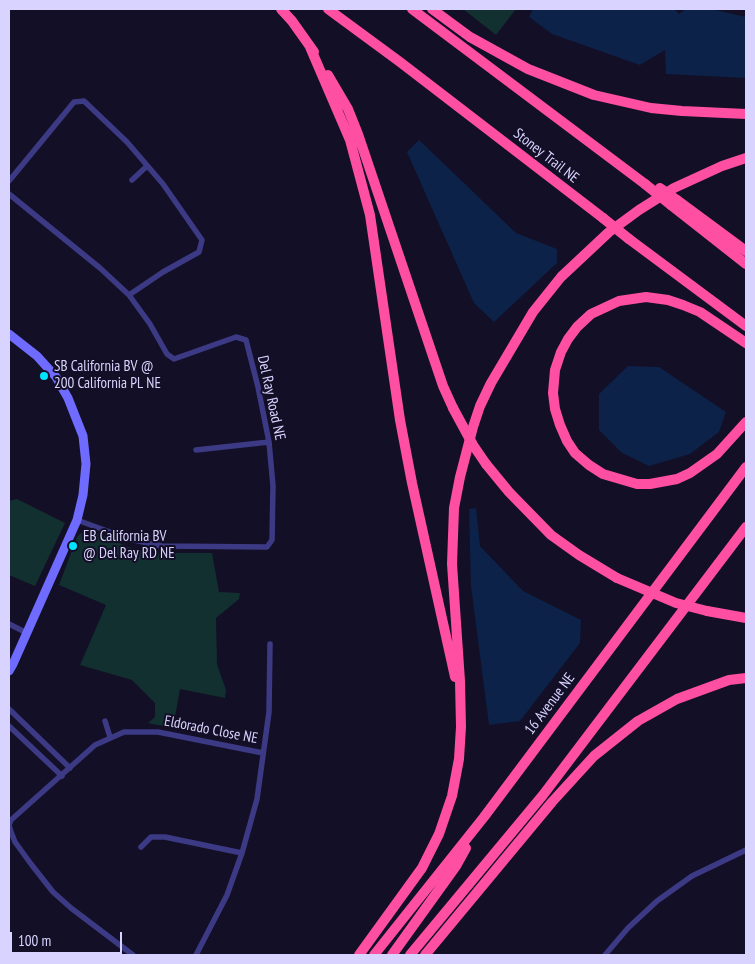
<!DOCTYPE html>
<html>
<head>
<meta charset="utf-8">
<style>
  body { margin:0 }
  #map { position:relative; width:755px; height:964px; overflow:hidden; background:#130f26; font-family:"PT Sans Narrow",sans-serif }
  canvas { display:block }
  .frame { position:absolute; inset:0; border:10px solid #d9d4ff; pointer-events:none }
  .scale { position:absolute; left:10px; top:932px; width:112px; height:22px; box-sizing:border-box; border:2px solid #d9d4ff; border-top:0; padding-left:6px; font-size:15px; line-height:18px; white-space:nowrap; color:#d9d4ff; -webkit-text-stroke:4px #130f26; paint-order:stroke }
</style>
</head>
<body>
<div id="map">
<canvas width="755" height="964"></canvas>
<div class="frame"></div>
<div class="scale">100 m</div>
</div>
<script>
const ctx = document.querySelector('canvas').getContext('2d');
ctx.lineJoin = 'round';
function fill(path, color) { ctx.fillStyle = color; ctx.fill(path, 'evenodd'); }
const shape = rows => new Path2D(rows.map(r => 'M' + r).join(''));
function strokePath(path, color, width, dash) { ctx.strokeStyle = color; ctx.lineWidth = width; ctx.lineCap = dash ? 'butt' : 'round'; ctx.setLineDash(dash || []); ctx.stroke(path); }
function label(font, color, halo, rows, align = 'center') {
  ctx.font = font + ' "PT Sans Narrow",sans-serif'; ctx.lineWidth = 4; ctx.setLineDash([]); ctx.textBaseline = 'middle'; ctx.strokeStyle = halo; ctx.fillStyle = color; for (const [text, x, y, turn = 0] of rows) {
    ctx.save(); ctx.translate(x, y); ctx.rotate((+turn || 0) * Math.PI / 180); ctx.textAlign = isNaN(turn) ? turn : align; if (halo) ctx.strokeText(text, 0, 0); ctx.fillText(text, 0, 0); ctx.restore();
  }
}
fill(shape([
  [463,9,516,9,496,35],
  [17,499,65,523,35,586,9,575,9,501],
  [91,530,128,547,145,551,160,553,212,553,219,592,240,593,239,599,216,618,217,664,226,690,225,698,180,689,173,728,148,723,155,717,155,703,132,680,80,665,106,605,59,585,77,537,81,533]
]), '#12302f');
fill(shape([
  [533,9,674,9,679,14,686,9,711,9,746,17,746,78,666,74,665,50,640,65,552,34,529,17],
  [419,140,516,233,557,249,557,263,494,322,474,303,407,152],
  [628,366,659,367,726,412,719,432,690,454,649,466,622,453,599,430,599,394],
  [476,508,480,546,523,591,581,620,580,643,520,721,489,725,471,586,469,509]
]), '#0c2248');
strokePath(shape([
  [132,180,147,166],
  [9,181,74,102,84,101,127,142,163,184,202,240,199,252,163,272,129,295],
  [9,194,100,268,129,295,150,324,167,354,174,359,236,337,246,340,258,387,269,442,273,486,272,540,267,547,162,546,129,539,77,520],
  [196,450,269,442],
  [9,624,27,633],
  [9,709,70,768],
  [105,721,110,737],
  [9,726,62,776],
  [141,847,151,837,165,837,242,853],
  [133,955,71,908,53,892,31,864,15,842,11,832,9,825,11,820,95,745,124,732,158,732,263,753],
  [196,955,227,895,242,853,257,799,269,712,270,644],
  [605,955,628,928,657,901,692,876,746,850]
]), '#3d3a85', 5.5);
strokePath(shape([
  [9,334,37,356,56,377,68,398,83,436,86,464,83,495,77,520,13,664,9,671]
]), '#6f6bff', 9);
strokePath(shape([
  [281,9,292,21,314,52],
  [328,9,400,62,603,218],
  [412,9,645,184],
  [432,9,470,37,528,69,594,95,651,108,682,111,746,114],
  [310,47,350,140,370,215,400,420,412,483,455,677],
  [328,75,348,109,358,134,443,386,453,408],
  [677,200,746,251],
  [671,205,746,264],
  [629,239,746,326],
  [746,343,700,312,683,305,668,300,646,297,619,301,591,314,577,327,568,339,561,352,555,370,553,393,555,409,560,425,567,441,575,453,589,465,603,474,637,484,650,484,677,479,690,473,717,454,746,422],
  [486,464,509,492,551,535,579,555,617,578],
  [707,611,746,618],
  [359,955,422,868,439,834,452,796,459,759,461,727,460,681,452,564,454,508,460,477,473,427,480,406,491,383,533,312,561,277,609,232,639,210,674,188,722,166,746,158],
  [374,955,484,817,746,467],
  [392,955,456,866,466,848],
  [410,955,543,795,746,527],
  [425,955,552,802,594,756,638,721,677,699,729,680,746,678]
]), '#ff4fa3', 10);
strokePath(shape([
  [645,184,671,205],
  [660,188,677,200],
  [603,218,629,239],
  [453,408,473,445,486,464],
  [617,578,676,603,707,611]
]), '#ff4fa3', 10);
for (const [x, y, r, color] of [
  [44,376,5,"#00e5ff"],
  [73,546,5,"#00e5ff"]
]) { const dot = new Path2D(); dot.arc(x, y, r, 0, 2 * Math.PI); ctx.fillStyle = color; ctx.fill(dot); strokePath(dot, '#130f26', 2); }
label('15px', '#d9d4ff', '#130f26', [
  ["Stoney Trail NE",546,156,38],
  ["Del Ray Road NE",271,398,78],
  ["16 Avenue NE",550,704,-53],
  ["Eldorado Close NE",211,730,11]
]);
label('15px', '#d9d4ff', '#130f26', [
  ["SB California BV @",54,367],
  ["200 California PL NE",54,384],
  ["EB California BV",83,537],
  ["@ Del Ray RD NE",83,554]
], 'left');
</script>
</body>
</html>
